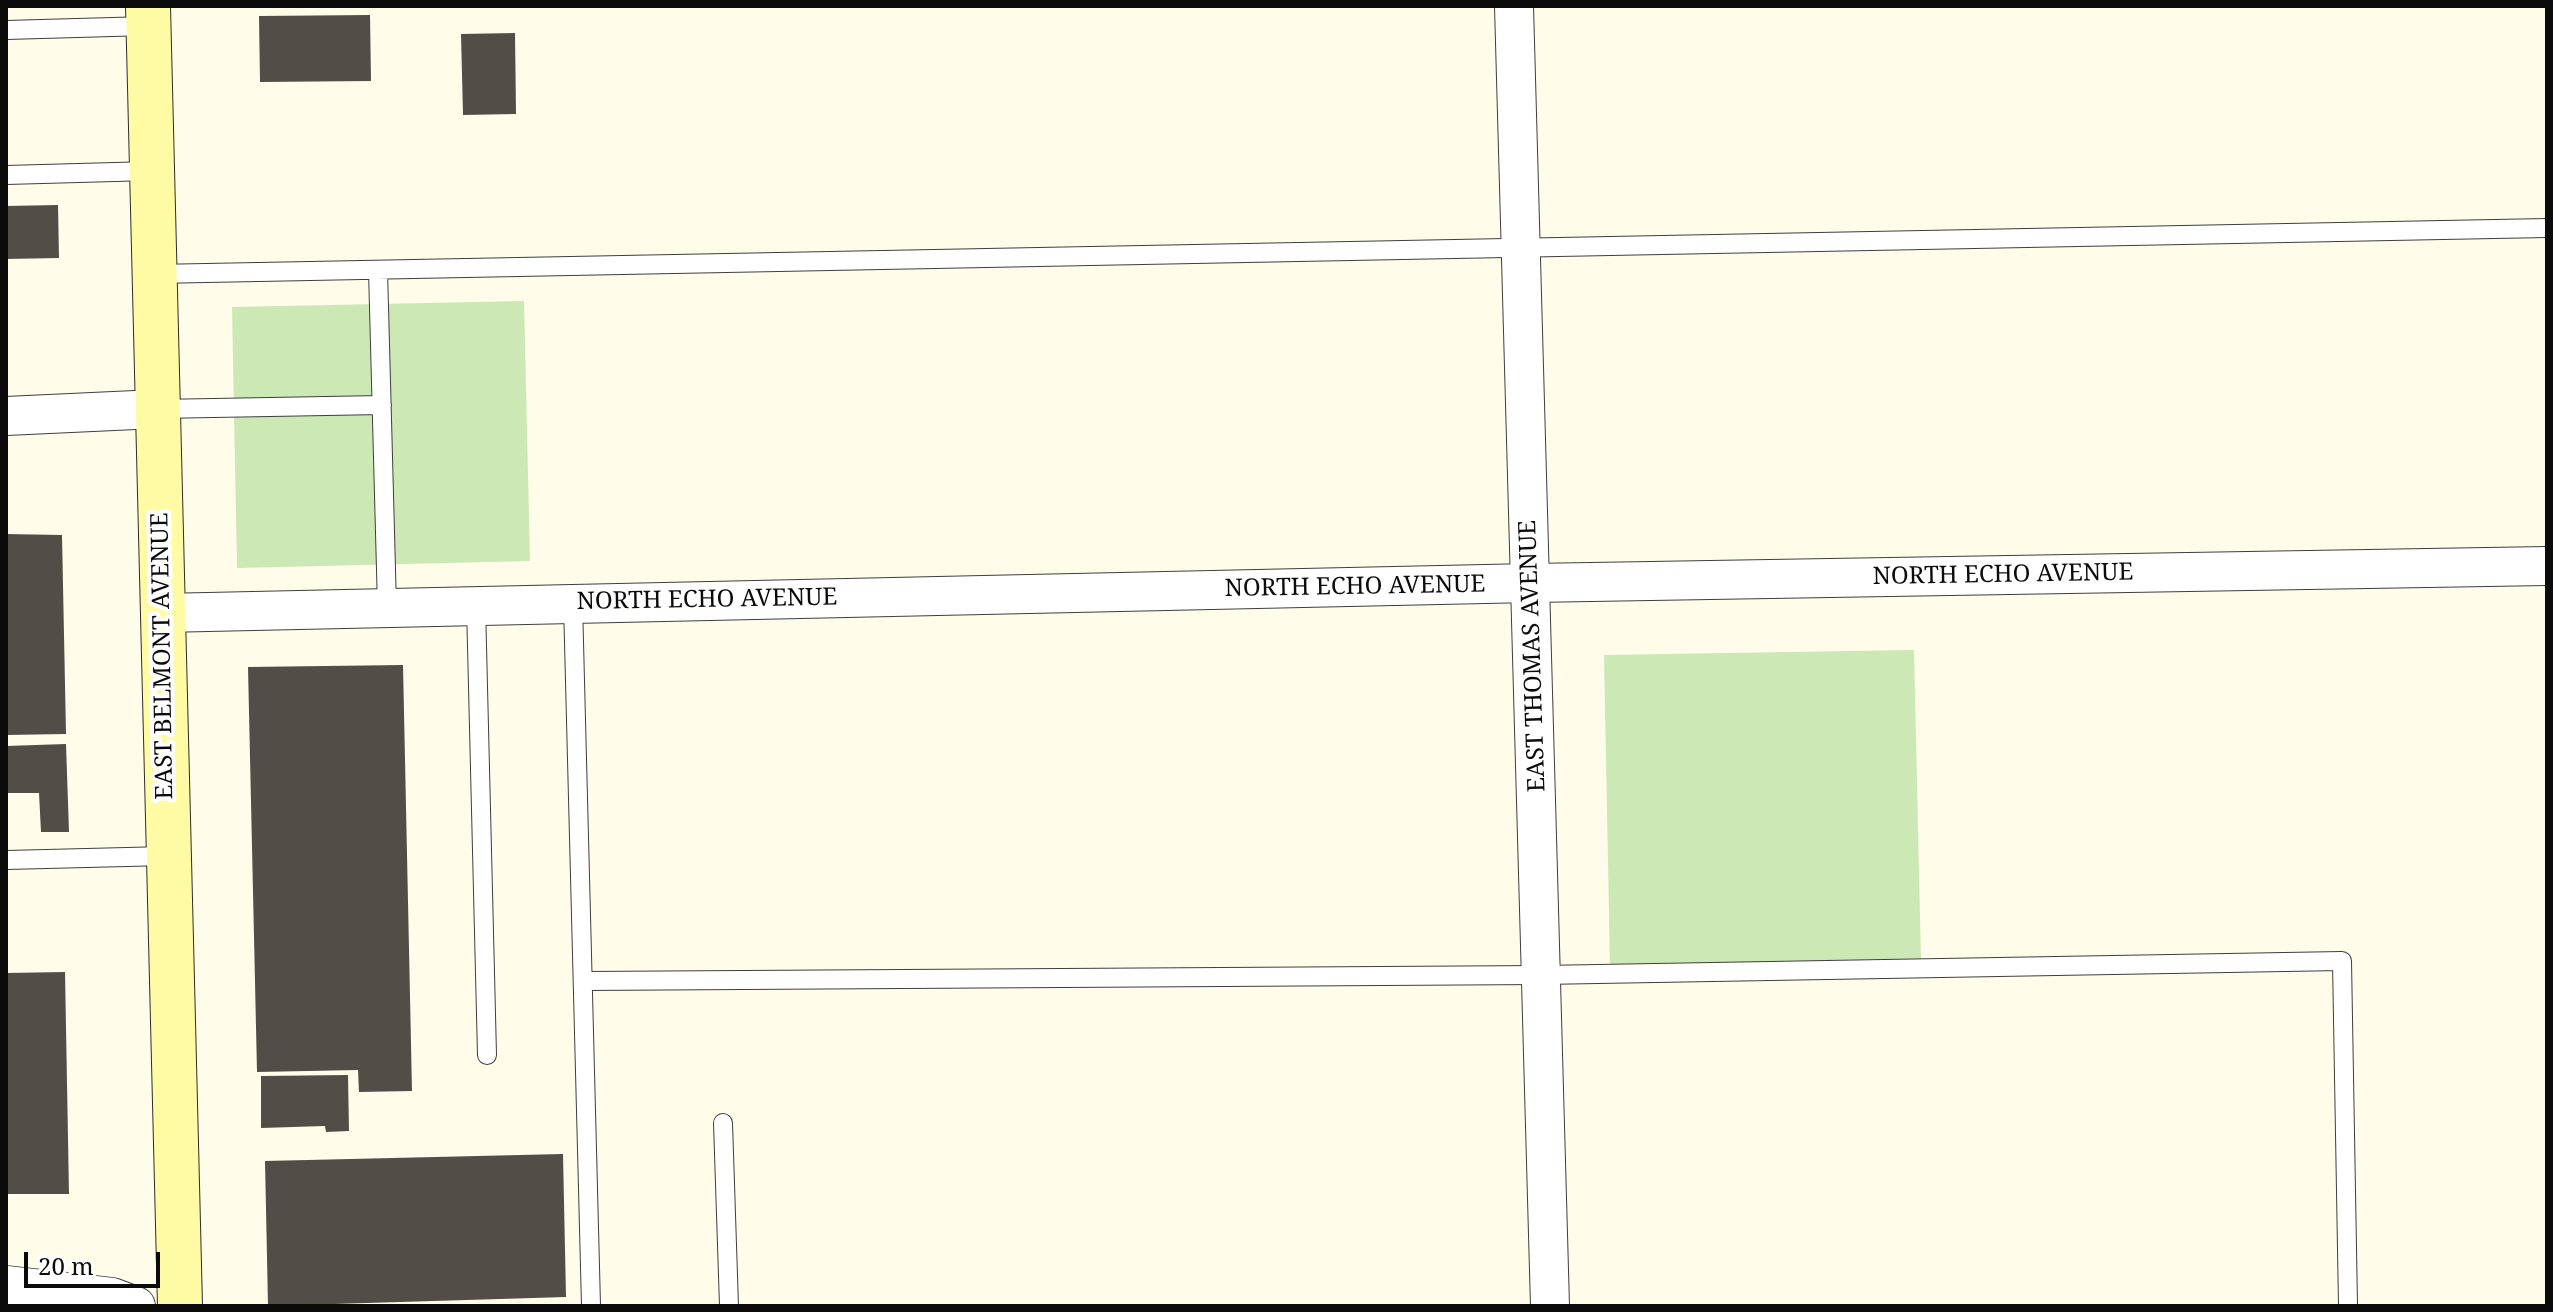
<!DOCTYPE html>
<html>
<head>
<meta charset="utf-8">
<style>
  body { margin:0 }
  #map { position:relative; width:2553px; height:1312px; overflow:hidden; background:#fffce9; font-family:"Noto Serif",serif }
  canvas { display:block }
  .frame { position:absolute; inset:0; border:8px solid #0b0b0b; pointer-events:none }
  .scale { position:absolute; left:24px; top:1252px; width:136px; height:36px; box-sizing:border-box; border:4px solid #0b0b0b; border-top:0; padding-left:10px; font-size:24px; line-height:28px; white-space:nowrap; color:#0b0b0b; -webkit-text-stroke:6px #fff; paint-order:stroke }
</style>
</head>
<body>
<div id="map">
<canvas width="2553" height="1312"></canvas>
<div class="frame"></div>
<div class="scale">20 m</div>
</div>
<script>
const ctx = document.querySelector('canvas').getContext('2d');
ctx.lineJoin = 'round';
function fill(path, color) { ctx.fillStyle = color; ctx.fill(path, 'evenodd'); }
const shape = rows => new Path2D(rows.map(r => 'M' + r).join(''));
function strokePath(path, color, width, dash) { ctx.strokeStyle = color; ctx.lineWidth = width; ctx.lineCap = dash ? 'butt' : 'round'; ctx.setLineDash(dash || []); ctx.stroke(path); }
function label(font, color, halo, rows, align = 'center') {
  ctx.font = font + ' "Noto Serif",serif'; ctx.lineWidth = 8; ctx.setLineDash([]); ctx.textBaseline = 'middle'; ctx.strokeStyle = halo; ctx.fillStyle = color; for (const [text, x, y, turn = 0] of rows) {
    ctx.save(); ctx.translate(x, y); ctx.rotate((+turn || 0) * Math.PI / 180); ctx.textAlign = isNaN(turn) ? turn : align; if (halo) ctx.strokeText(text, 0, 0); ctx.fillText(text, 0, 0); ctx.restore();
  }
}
fill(shape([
  [524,301,530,561,237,568,232,307],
  [1914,650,1921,961,1610,967,1604,655]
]), '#cce8b4');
fill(shape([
  [370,15,371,81,260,82,259,16],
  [515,33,516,114,463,115,461,34],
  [58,205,59,258,6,259,6,206],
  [6,534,62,535,66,734,6,735],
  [403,665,412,1091,359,1092,358,1070,257,1072,248,667],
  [66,744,69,832,41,832,39,793,6,793,6,746],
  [65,972,69,1194,6,1194,6,973],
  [348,1075,349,1131,326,1132,325,1126,261,1128,261,1076],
  [563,1154,566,1297,268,1306,265,1161]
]), '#534d47');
const service = shape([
  [6,30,148,26],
  [6,175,151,171],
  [378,270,387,607],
  [154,274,2547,228],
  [157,409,382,405],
  [573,603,591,1306],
  [476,605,487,1055],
  [6,860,167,856],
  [584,981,1541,975,2342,961,2348,1306],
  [723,1123,729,1306]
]);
const minor = shape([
  [1514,6,1550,1306],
  [6,416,157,409],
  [162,613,1531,583,2547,566],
  [6,1285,112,1297,136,1306]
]);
const secondary = shape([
  [148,6,180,1306]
]);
strokePath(service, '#3e3e3e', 20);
strokePath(minor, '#3e3e3e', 40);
strokePath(secondary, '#2d2d2d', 46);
strokePath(service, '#fff', 18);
strokePath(minor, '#fff', 38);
strokePath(secondary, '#fffaa4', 44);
label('24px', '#0b0b0b', '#fff', [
  ["NORTH ECHO AVENUE",2003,575,-1],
  ["NORTH ECHO AVENUE",1355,587,-1],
  ["NORTH ECHO AVENUE",707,600,-1],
  ["EAST BELMONT AVENUE",163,656,-91],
  ["EAST THOMAS AVENUE",1533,656,-92]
]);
</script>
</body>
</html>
